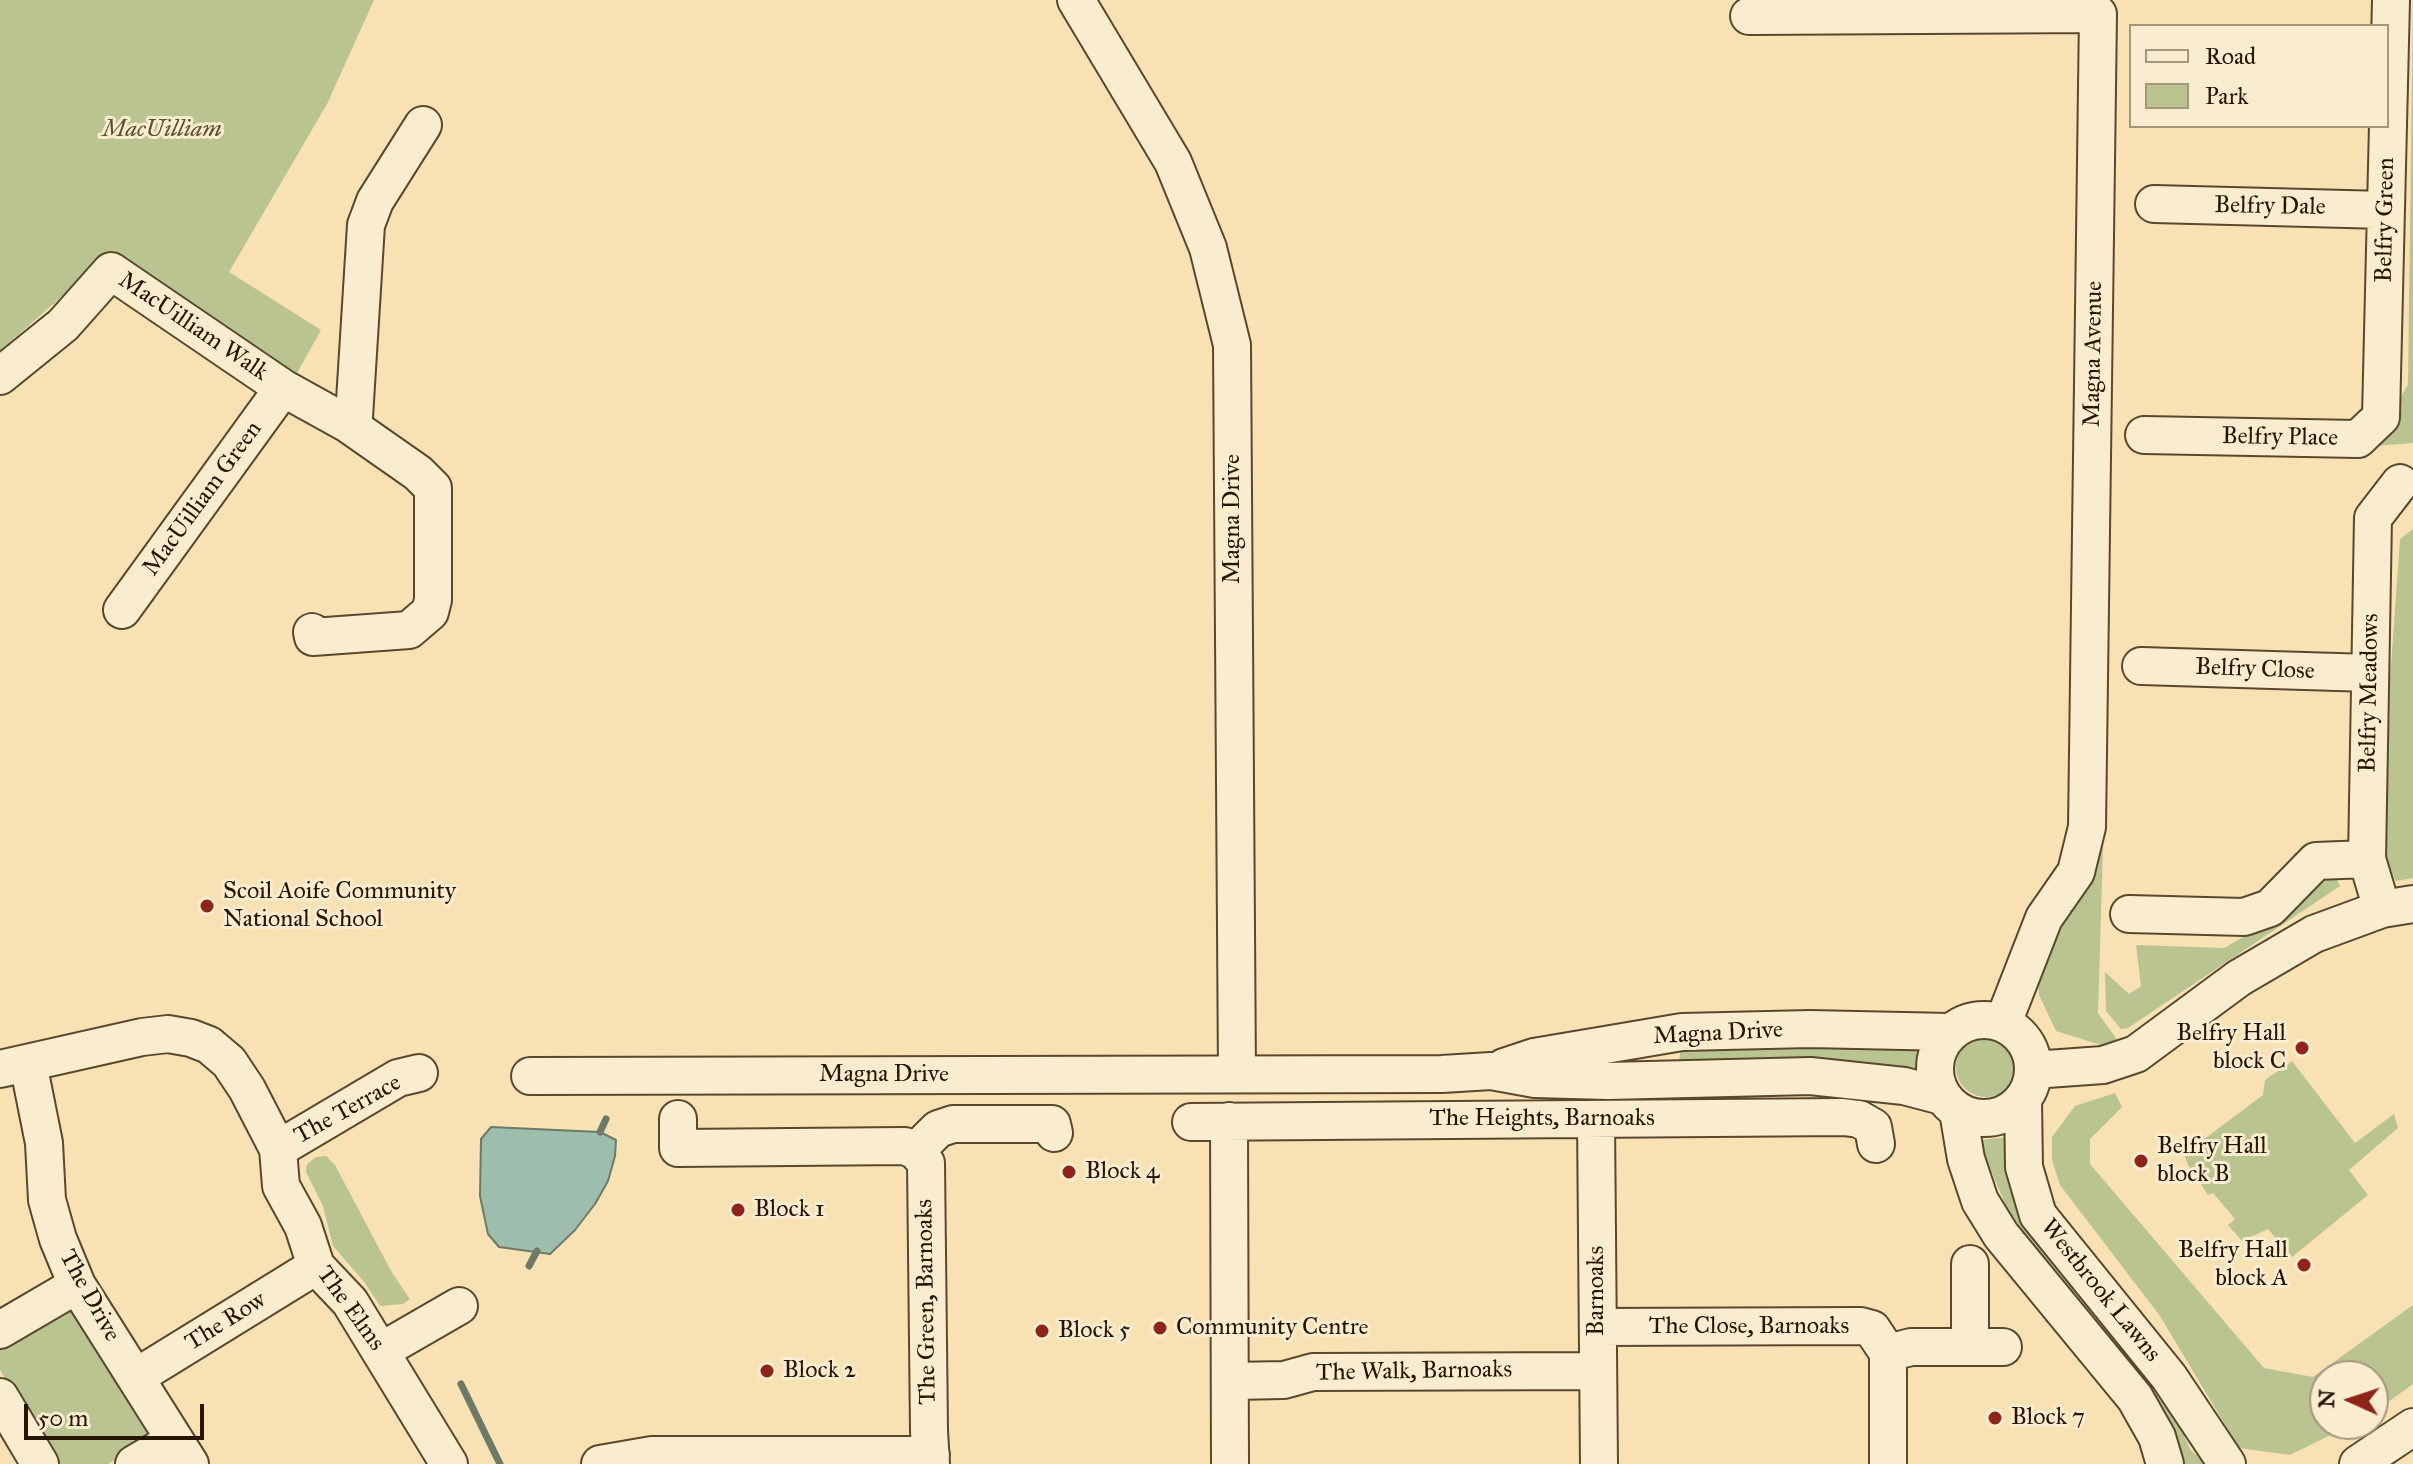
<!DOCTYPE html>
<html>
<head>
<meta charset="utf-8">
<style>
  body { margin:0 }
  #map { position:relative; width:2413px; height:1464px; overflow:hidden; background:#f8e2b4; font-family:"IM FELL Great Primer",serif }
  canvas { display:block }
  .legend { position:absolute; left:2129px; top:24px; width:260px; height:104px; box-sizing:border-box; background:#faecce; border:2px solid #a5967c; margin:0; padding:10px 14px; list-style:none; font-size:24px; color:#261500 }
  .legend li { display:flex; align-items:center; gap:16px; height:40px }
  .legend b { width:40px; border:2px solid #a5967c }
  .north { position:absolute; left:2309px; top:1360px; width:80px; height:80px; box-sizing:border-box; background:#faecce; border:2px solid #a5967c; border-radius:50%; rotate:273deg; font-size:22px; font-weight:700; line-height:32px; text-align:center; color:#261500 }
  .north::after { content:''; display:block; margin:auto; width:28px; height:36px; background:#8f2418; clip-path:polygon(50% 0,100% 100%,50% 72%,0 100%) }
  .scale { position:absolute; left:24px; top:1404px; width:180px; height:36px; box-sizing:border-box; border:4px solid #261500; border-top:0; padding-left:10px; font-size:24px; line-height:28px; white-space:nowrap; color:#261500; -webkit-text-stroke:6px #faecce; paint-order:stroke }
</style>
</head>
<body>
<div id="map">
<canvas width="2413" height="1464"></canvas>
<ul class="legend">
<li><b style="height:10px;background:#faecce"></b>Road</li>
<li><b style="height:22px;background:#b9c490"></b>Park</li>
</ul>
<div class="north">N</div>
<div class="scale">50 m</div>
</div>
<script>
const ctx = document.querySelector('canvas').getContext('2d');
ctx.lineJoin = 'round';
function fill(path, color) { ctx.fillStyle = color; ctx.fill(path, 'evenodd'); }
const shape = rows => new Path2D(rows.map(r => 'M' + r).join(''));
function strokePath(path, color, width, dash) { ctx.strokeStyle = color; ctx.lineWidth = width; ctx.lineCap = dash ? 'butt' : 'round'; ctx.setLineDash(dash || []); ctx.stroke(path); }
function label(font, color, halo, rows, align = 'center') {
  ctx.font = font + ' "IM FELL Great Primer",serif'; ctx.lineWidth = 6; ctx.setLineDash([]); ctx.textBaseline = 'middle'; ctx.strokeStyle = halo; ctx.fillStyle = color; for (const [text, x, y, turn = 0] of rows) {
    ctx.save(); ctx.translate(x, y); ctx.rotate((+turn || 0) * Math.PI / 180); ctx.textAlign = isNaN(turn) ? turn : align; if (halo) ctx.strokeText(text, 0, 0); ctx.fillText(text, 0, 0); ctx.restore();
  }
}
fill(shape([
  [0,0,374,0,327,104,229,272,321,330,296,375,114,250,0,351],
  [2413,0,2413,443,2375,446,2408,384],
  [2413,529,2413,878,2396,881,2386,866,2390,680,2400,539],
  [2103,846,2098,1013,2116,1038,2115,1046,2101,1045,2056,1031,2039,995,2037,971,2086,872],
  [2332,869,2340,886,2128,1028,2121,1029,2106,1011,2105,972,2129,994,2141,986,2136,945,2224,948,2296,907],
  '1956 1067a30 30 0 1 1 60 0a30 30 0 1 1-60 0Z',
  [1923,1046,1917,1078,1793,1060,1679,1061,1681,1047],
  [2292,1061,2355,1143,2394,1114,2398,1128,2349,1170,2368,1195,2292,1257,2268,1229,2242,1241,2228,1225,2235,1219,2213,1193,2208,1195,2188,1165,2184,1154,2263,1095,2265,1080],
  [2115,1093,2122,1107,2090,1139,2090,1164,2264,1368,2313,1377,2413,1305,2413,1384,2373,1413,2373,1376,2325,1376,2325,1424,2353,1424,2290,1455,2239,1448,2160,1316,2060,1185,2052,1160,2052,1137,2075,1106],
  [2011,1137,2173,1411,2190,1449,2205,1464,2176,1464,2166,1422,2138,1373,2015,1227,1978,1140],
  [326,1156,335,1165,391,1271,410,1299,403,1304,380,1306,365,1283,333,1246,323,1206,306,1172,307,1164,316,1157],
  [73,1310,151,1428,148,1441,108,1464,57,1464,0,1370,0,1348,63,1311]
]), '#b9c490');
const water = shape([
  [491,1127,600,1132,616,1140,615,1156,608,1181,595,1204,575,1230,550,1254,499,1247,488,1234,480,1196,481,1139,491,1127]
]);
fill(water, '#9dbead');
strokePath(water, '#6d7a68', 2);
strokePath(shape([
  [600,1132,606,1119],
  [529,1266,537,1251],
  [461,1384,500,1464]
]), '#6d7a68', 7);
const minor = shape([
  [1076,0,1173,162,1208,248,1232,345,1237,1074],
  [1749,16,2098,14,2087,827,2076,872,2044,918,2003,1023],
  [2154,204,2385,210],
  [0,376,63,325,111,271,283,388,348,424,418,473,433,488,433,600,430,612,409,630,313,637,312,632],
  [348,424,354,417,366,225,375,201,423,125],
  [2144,435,2358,439,2381,417,2391,0],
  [122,610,283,388],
  [2141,666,2370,673],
  [2382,909,2367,859,2373,518,2400,483],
  [2129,914,2244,917,2270,908,2316,861,2367,859],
  '1935 1069a49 49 0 1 1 98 0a49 49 0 1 1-98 0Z',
  [28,1063,44,1143,47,1200,58,1239,77,1285,190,1464],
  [1504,1067,1534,1057,1682,1032,1810,1029,1950,1032],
  [0,1069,142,1037,168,1034,191,1038,209,1045,229,1062,247,1089,278,1149,281,1186,303,1226,316,1266,350,1302,449,1464],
  [2033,1070,2103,1065,2136,1054,2239,978,2314,934,2382,909,2413,904],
  [530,1076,1442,1074,1491,1071,1535,1079,1608,1081,1810,1076,1904,1086,1942,1096],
  [2023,1099,2024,1167,2038,1215,2169,1377,2227,1464],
  [1958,1111,1966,1159,1980,1201,2001,1235,2135,1398,2157,1437,2165,1464],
  [678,1119,678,1148,905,1146,916,1151,926,1163,929,1431,931,1464],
  [1596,1119,1599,1464],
  [1229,1121,1230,1464],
  [1191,1122,1843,1117,1859,1119,1873,1127,1876,1144],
  [278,1149,398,1078,419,1073],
  [916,1151,938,1129,953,1124,1052,1124,1054,1133],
  [1598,1327,1861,1326,1872,1329,1888,1353],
  [0,1330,77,1285],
  [1970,1347,1970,1264],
  [381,1351,459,1306],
  [136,1377,316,1266],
  [1232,1381,1284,1380,1313,1372,1598,1371],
  [0,1397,40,1464],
  [134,1464,175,1440],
  [600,1464,652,1455,931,1455],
  [1888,1464,1888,1353,1911,1347,2003,1347],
  [2358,1464,2413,1427]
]);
strokePath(minor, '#5a482d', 40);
strokePath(minor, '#faecce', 36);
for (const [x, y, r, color] of [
  [207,906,8,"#8f2418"],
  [2302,1048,8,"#8f2418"],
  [2141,1161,8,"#8f2418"],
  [1069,1172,8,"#8f2418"],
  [738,1210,8,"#8f2418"],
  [2304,1265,8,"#8f2418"],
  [1160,1328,8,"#8f2418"],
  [1042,1331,8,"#8f2418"],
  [767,1371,8,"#8f2418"],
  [1995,1418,8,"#8f2418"]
]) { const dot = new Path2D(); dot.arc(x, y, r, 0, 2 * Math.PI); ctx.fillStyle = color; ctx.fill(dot); strokePath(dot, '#faecce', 3); }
label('italic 24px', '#595232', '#faecce', [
  ["MacUilliam",162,130]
]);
label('24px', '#261500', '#faecce', [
  ["Belfry Dale",2270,207,1],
  ["Belfry Green",2386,220,-89],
  ["MacUilliam Walk",193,327,34],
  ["Magna Avenue",2094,354,-89],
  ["Belfry Place",2280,438,1],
  ["MacUilliam Green",203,499,-54],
  ["Magna Drive",1233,519,-90],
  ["Belfry Close",2255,670,2],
  ["Belfry Meadows",2370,693,-89],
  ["Magna Drive",1718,1034,-3],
  ["Magna Drive",884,1075],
  ["The Terrace",348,1110,-29],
  ["The Heights, Barnoaks",1542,1119],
  ["Barnoaks",1597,1291,-90],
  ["Westbrook Lawns",2100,1291,51],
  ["The Drive",89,1296,61],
  ["The Green, Barnoaks",927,1302,-91],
  ["The Elms",350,1309,54],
  ["The Row",226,1322,-32],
  ["The Close, Barnoaks",1749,1327],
  ["The Walk, Barnoaks",1414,1372,-1]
]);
label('24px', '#261500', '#faecce', [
  ["Scoil Aoife Community",223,892],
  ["National School",223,920],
  ["Belfry Hall",2286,1034,"right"],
  ["block C",2286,1062,"right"],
  ["Belfry Hall",2157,1147],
  ["block B",2157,1175],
  ["Block 4",1085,1172],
  ["Block 1",754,1210],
  ["Belfry Hall",2288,1251,"right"],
  ["block A",2288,1279,"right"],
  ["Community Centre",1176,1328],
  ["Block 5",1058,1331],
  ["Block 2",783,1371],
  ["Block 7",2011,1418]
], 'left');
</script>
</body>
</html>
